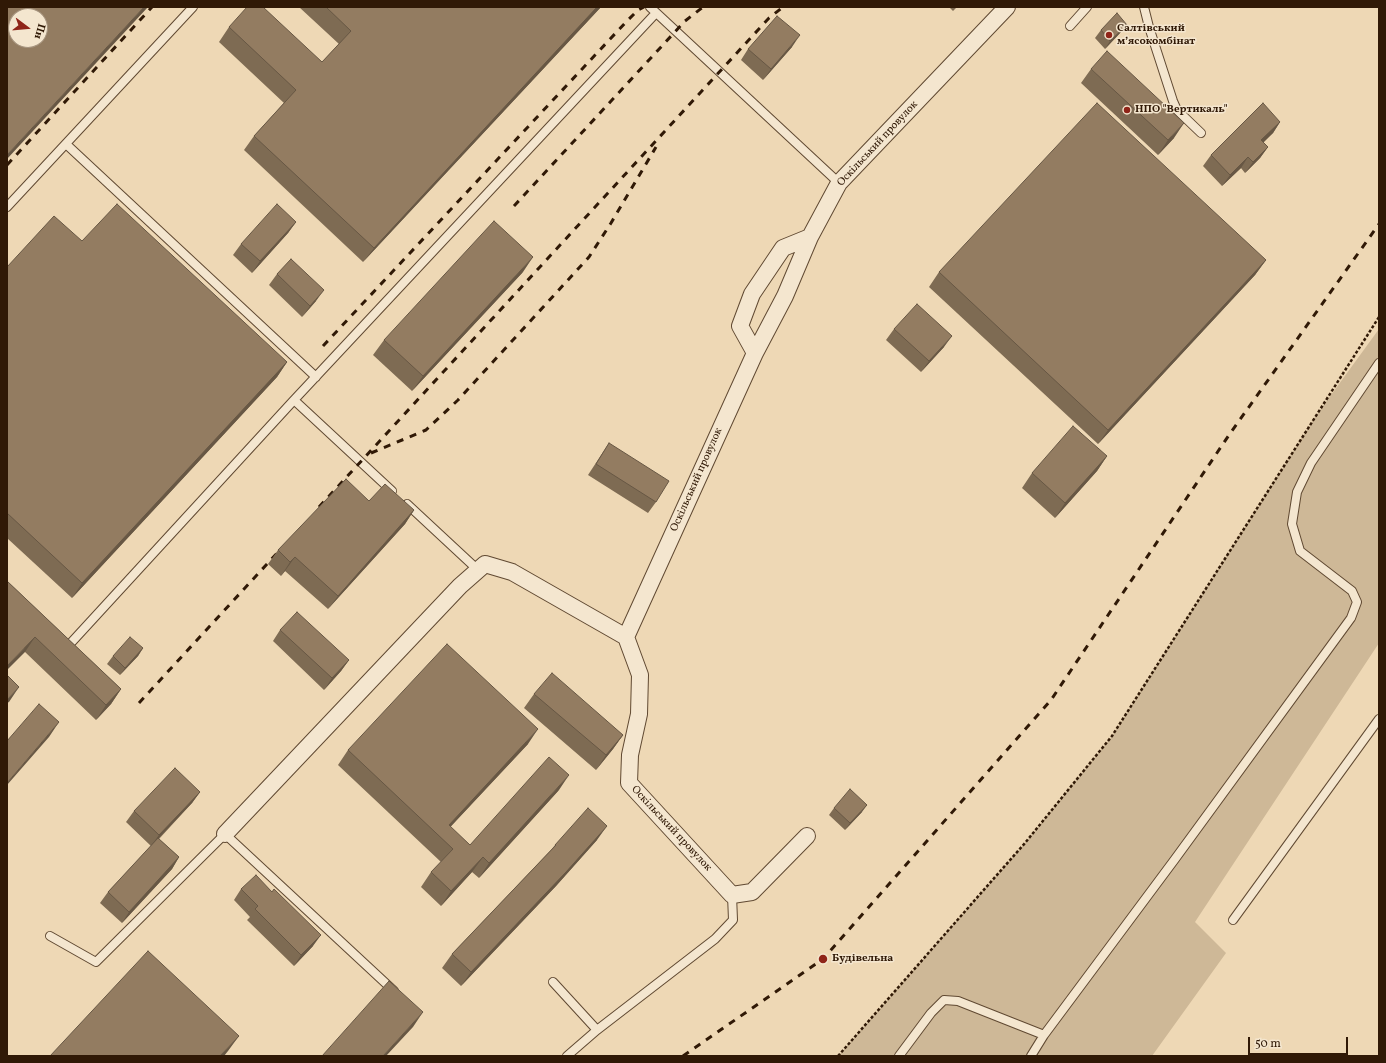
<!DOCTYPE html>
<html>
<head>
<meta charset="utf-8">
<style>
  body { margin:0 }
  #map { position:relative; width:1386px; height:1063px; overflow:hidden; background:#eed8b5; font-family:Vollkorn,serif }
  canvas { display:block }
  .frame { position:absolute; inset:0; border:8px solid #301906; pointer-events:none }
  .north { position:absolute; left:8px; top:8px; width:40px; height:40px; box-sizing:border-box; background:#f4e6cf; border:1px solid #a6947f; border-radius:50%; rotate:106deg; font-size:11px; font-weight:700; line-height:16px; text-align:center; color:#301906 }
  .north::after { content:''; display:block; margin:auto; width:14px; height:18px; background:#8f2418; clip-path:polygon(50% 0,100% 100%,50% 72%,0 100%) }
  .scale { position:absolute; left:1248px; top:1037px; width:100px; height:18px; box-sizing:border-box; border:2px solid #301906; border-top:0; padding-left:5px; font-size:12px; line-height:14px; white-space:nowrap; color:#301906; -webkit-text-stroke:3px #f4e6cf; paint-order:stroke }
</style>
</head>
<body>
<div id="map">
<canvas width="1386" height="1063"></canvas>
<div class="frame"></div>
<div class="north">Пн</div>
<div class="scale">50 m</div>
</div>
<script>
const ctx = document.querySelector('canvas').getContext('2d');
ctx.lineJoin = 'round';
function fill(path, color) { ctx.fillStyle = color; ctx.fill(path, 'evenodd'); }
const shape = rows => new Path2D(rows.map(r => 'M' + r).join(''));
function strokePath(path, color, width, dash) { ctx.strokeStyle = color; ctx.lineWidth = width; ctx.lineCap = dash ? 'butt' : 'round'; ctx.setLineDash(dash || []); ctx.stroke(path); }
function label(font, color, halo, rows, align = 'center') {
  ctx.font = font + ' Vollkorn,serif'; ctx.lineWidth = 3; ctx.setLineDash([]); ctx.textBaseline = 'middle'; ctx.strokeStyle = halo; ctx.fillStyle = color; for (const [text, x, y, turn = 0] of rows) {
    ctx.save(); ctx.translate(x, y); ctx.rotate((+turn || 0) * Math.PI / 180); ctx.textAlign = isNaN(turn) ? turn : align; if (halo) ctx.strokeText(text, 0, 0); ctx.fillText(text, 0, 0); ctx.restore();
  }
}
fill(shape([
  [1379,329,1379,643,1195,922,1226,953,1152,1056,838,1056,1025,843,1112,736,1315,417]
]), '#ceb897');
const lane = shape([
  [650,7,839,183],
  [1144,7,1149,27,1173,101,1177,110,1201,133],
  [1070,26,1087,7],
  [66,144,316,377],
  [7,207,193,7],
  [392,491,294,400,656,13],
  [407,504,478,570],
  [69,645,294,400],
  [1233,920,1379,719],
  [50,936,96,962,225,834,394,991],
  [553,982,597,1030],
  [567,1056,597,1030,715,939,733,920,732,895],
  [899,1056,931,1013,944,1000,958,1001,1044,1035],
  [1031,1056,1044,1035,1175,859,1351,618,1357,602,1352,591,1300,551,1292,524,1297,492,1311,463,1379,363]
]);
const street = shape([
  [755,353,740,326,752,294,783,248,810,237],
  [225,834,460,586,485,564,512,572,626,637],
  [807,836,752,892,732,895,629,783,630,755,639,714,640,675,626,637,755,353,785,296,810,237,839,183,1007,7]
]);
strokePath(lane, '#604932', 10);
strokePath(street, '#604932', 18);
strokePath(shape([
  [838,1056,1025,843,1112,736,1379,317]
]), '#301906', 2.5, [3, 2]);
strokePath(lane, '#f4e6cf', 8);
strokePath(street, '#f4e6cf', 16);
strokePath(shape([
  [7,165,152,7],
  [514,206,685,21,703,7],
  [323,346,626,22,638,10,644,7],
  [371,453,426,430,458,400,589,257,611,223,656,147],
  [319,507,769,18,783,7],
  [139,703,279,551],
  [683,1056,823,959,1051,700,1229,435,1379,224]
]), '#301906', 3, [7, 7]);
fill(shape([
  [299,7,601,7,363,262,244,150,254,136,284,103,219,42,229,27,322,62,339,44],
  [949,7,957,7,953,11],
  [1101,30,1121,32,1105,49,1095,38],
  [792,47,763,80,741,60,748,49],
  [1091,69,1174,138,1158,155,1081,83],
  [1280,122,1273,133,1263,142,1268,147,1260,158,1245,173,1241,168,1222,186,1203,166,1211,155],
  [296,222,288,233,252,273,233,255,241,244],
  [82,241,287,362,277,377,72,598,7,538,7,267],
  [1266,260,1255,275,1098,444,929,287,939,272],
  [523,272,412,391,373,355,384,340],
  [277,274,316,301,302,317,269,285],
  [894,329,944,347,921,372,886,340],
  [609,443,656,502,648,513,588,475],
  [1107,456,1097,471,1055,518,1022,488,1032,473],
  [369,501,414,510,405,524,328,609,285,571,281,576,268,564,278,550],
  [7,581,121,689,111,704,96,720,25,652],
  [280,630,349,660,341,671,324,690,273,641],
  [143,648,138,656,120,675,107,664,113,656],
  [534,694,623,735,613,749,596,770,524,708],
  [528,744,450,827,470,845,559,790,479,878,472,872,441,906,421,887,431,872,441,862,338,765,348,750],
  [200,792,192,803,159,839,179,857,172,869,122,923,100,903,108,892,151,846,126,822,134,811],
  [834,808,862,812,845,830,829,815],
  [597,840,556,886,461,986,442,968,452,954,551,850,555,845],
  [241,889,313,946,294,966,247,920,250,917,234,900]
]), '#7e6b53');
fill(shape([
  [144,7,148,7,7,159,7,155],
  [597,7,601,7,363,262,374,248],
  [1127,25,1121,32,1105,49,1110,41],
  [800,35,792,47,763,80,771,69],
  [1280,122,1273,133,1254,152,1261,140],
  [1184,123,1174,138,1158,155,1168,140],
  [1268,147,1260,158,1245,173,1253,162],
  [1248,157,1241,168,1222,186,1230,175],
  [296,222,288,233,252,273,260,261],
  [533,257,523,272,412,391,423,376],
  [1266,260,1255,275,1098,444,1108,430],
  [324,290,316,301,302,317,310,306],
  [952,336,944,347,921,372,929,361],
  [287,362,277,377,72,598,82,583],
  [1107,456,1097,471,1055,518,1065,503],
  [414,510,405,524,328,609,338,596],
  [295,557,285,571,281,576,290,562],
  [35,637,25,652,7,670,7,666],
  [143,648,138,656,120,675,125,668],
  [349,660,341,671,324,690,332,678],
  [19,687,9,702,7,703,7,700],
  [121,689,111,704,96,720,106,705],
  [59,722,49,737,7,785,7,783],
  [538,729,528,744,441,837,449,825],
  [623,735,613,749,596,770,606,755],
  [569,775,559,790,479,878,489,863],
  [200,792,192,803,151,846,159,835],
  [867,805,862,812,845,830,850,823],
  [607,826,597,840,556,886,461,986,471,972],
  [179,857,172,869,122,923,129,912],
  [483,857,472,872,441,906,451,891],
  [321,935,313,946,294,966,301,955],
  [423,1012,413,1027,386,1056,383,1056],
  [239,1036,228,1051,224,1056,220,1056]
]), '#675744');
const building = shape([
  [7,7,144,7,7,155,7,7],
  [16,16,40,16,40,40,16,40,16,16],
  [247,7,263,7,322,62,351,31,326,7,597,7,374,248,254,136,296,90,229,27,247,7],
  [1117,13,1127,25,1110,41,1101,30,1117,13],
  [777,16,800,35,771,69,748,49,777,16],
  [1107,51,1184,123,1168,140,1091,69,1107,51],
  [1097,103,1266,260,1108,430,939,272,1097,103],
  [1263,103,1280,122,1261,140,1268,147,1253,162,1248,157,1230,175,1211,155,1263,103],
  [117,204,287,362,82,583,7,513,7,267,54,216,82,241,117,204],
  [277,204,296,222,260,261,241,244,277,204],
  [494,221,533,257,423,376,384,340,494,221],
  [291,259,324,290,310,306,277,274,291,259],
  [917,304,952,336,929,361,894,329,917,304],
  [1073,426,1107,456,1065,503,1032,473,1073,426],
  [609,443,669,481,656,502,596,464,609,443],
  [346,479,369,501,385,484,414,510,338,596,295,557,290,562,278,550,346,479],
  [7,581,121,689,106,705,35,637,7,666,7,581],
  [297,612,349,660,332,678,280,630,297,612],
  [130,637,143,648,125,668,113,656,130,637],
  [447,644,538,729,449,825,470,845,549,757,569,775,489,863,483,857,451,891,431,872,453,849,348,750,447,644],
  [552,673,623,735,606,755,534,694,552,673],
  [7,675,19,687,7,700,7,675],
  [39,704,59,722,7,783,7,741,39,704],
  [175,768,200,792,159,835,134,811,175,768],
  [850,789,867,805,850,823,834,808,850,789],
  [588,808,607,826,566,872,471,972,452,954,556,845,555,845,588,808],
  [158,838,179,857,129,912,108,892,158,838],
  [256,875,272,892,274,889,321,935,301,955,255,909,258,906,241,889,256,875],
  [148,951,239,1036,220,1056,50,1056,148,951],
  [389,981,423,1012,383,1056,322,1056,389,981]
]);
fill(building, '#937c61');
strokePath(building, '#675744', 1);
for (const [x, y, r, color] of [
  [1109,35,4,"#8f2418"],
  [1127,110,4,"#8f2418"],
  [823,959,5,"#8f2418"]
]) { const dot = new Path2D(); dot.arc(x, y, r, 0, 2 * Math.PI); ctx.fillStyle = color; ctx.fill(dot); strokePath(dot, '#f4e6cf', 1.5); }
label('bold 11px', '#301906', '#f4e6cf', [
  ["Салтівський",1117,29],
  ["мʼясокомбінат",1117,42],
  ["НПО \"Вертикаль\"",1135,110],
  ["Будівельна",832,959]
], 'left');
label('11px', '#301906', '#f4e6cf', [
  ["Оскільський провулок",878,144,-47],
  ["Оскільський провулок",697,480,-66],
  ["Оскільський провулок",671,829,47]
]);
</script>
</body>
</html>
